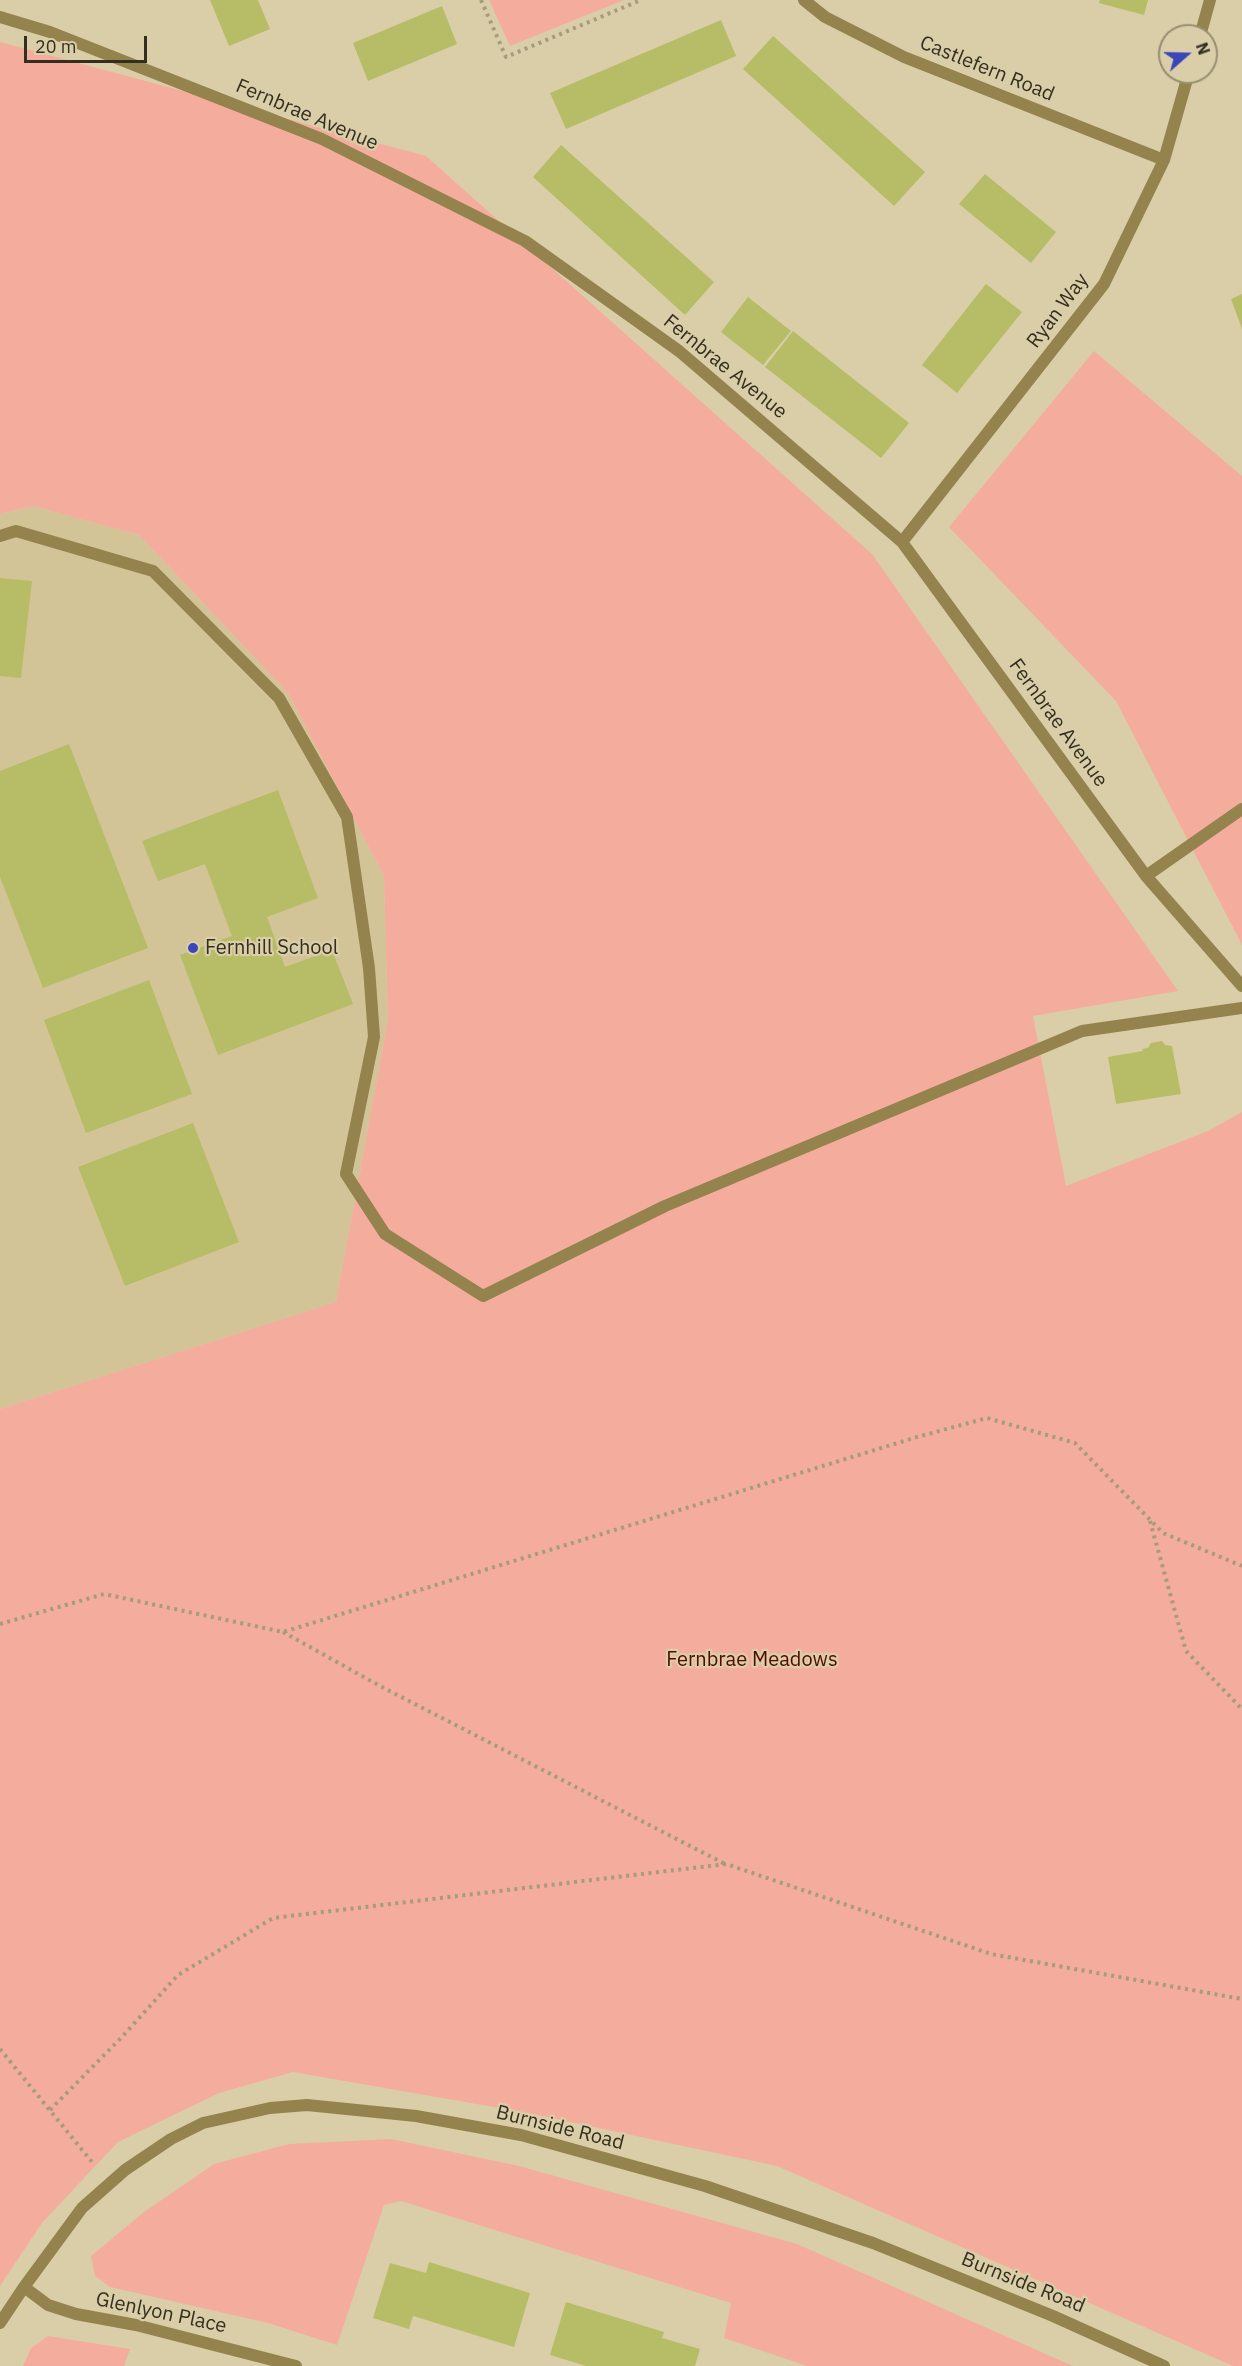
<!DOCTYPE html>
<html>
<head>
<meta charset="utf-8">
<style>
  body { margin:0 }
  #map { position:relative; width:1242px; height:2366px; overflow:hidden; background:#dacea8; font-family:"IBM Plex Sans",sans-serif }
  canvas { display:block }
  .north { position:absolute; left:1158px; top:24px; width:60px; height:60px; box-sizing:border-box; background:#dacea8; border:2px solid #978e72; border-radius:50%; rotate:70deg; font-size:16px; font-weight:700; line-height:24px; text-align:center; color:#332e20 }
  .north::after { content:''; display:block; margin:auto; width:21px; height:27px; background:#3b46ba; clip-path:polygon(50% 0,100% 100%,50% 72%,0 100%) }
  .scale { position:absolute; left:24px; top:36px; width:123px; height:27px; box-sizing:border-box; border:3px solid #332e20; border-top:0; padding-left:8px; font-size:18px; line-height:21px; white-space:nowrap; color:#332e20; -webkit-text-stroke:4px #dacea8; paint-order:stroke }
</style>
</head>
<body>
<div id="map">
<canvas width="1242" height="2366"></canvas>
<div class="north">N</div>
<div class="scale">20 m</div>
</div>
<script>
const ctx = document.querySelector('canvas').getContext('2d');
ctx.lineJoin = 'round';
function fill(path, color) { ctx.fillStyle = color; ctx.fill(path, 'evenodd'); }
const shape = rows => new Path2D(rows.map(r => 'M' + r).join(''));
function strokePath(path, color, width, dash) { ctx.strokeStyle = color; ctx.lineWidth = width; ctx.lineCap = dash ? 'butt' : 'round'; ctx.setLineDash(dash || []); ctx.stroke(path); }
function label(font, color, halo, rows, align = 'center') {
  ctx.font = font + ' "IBM Plex Sans",sans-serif'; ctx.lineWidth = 4.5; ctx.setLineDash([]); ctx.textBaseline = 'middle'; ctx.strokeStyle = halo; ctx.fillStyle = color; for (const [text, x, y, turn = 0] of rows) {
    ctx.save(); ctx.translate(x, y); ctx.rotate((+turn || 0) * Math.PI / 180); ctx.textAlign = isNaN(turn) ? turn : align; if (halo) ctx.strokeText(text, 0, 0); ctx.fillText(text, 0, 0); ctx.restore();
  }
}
fill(shape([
  [33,506,139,535,288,693,384,876,388,1020,336,1302,0,1409,0,514]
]), '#d3c498');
fill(shape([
  [489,0,624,0,510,46],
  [0,42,426,156,872,554,1178,991,1033,1016,1066,1186,1208,1131,1242,1112,1242,2366,1233,2366,777,2166,528,2113,293,2072,219,2093,118,2142,42,2223,0,2286,0,1409,336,1302,388,1020,384,876,288,693,139,535,33,506,0,514],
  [1094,351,1242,476,1242,945,1116,701,949,527],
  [391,2139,519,2166,797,2244,1073,2366,807,2366,724,2338,731,2303,401,2201,384,2205,337,2345,268,2323,110,2287,95,2276,91,2256,144,2212,214,2164,289,2144],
  [48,2336,130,2349,124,2366,23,2366,31,2348]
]), '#f4ad9d');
fill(shape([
  [210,0,258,0,270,29,229,46],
  [1100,0,1148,0,1144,15,1099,3],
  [442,6,457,44,368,81,353,43],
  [721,20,736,56,566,129,550,93],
  [773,36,925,172,894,206,743,69],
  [561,145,714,282,685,315,533,177],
  [985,174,1056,232,1031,263,959,204],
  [986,284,1022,312,957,393,922,365],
  [1242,294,1242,329,1231,299],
  [748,297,791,331,763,365,721,332],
  [793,331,909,423,881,458,765,367],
  [0,578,32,581,21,678,0,676],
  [69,744,148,948,43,988,0,877,0,771],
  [278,790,318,898,267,917,285,967,332,950,353,1004,218,1055,180,955,232,936,205,864,158,881,142,841],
  [149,980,192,1094,86,1133,44,1020],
  [1162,1041,1165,1045,1172,1046,1181,1094,1116,1104,1108,1057,1143,1051,1142,1049,1148,1048,1151,1043],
  [193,1123,239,1242,125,1286,78,1167],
  [429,2262,530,2293,514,2347,413,2316,409,2329,373,2318,390,2263,426,2273],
  [566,2302,664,2332,662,2338,700,2349,695,2366,586,2366,550,2355]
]), '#b6bd66');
strokePath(shape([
  [481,0,506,57,641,0],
  [1150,1521,1186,1651,1242,1709],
  [0,1624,104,1594,283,1632,917,1437,987,1418,1075,1443,1163,1533,1242,1566],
  [283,1632,380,1686,725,1864],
  [0,2049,92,2162],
  [50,2110,121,2038,178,1975,273,1918,726,1864,991,1954,1242,1999]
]), '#a59b7d', 4, [3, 4.5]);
strokePath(shape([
  [0,536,16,531,153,571,279,698,347,817,369,968,374,1037,346,1174,385,1234,483,1296,665,1206,1082,1031,1242,1008]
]), '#94834c', 12);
strokePath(shape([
  [804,0,825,17,904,57,1164,160],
  [0,17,50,32,322,139,525,241,679,351,902,542,1146,876,1242,986],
  [1200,36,1210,0],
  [902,542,1104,284,1164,160,1189,72],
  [1146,876,1242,809],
  [24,2287,48,2305,76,2314,136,2325,296,2366],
  [0,2323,24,2287,82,2208,125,2170,171,2139,203,2123,270,2108,307,2105,416,2116,521,2135,705,2186,873,2243,1053,2316,1164,2366]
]), '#94834c', 12);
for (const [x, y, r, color] of [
  [193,948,6,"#3b46ba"]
]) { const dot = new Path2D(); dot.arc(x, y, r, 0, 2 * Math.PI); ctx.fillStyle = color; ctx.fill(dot); strokePath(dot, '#dacea8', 2); }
label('20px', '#332e20', '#dacea8', [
  ["Castlefern Road",987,69,22],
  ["Fernbrae Avenue",307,115,23],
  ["Ryan Way",1058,311,-53],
  ["Fernbrae Avenue",725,367,39],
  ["Fernbrae Avenue",1058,723,54],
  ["Burnside Road",560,2128,14],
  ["Burnside Road",1023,2283,22],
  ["Glenlyon Place",161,2313,12]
]);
label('20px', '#332e20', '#dacea8', [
  ["Fernhill School",205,948]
], 'left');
label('20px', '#570700', '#dacea8', [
  ["Fernbrae Meadows",752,1660]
]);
</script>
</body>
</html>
